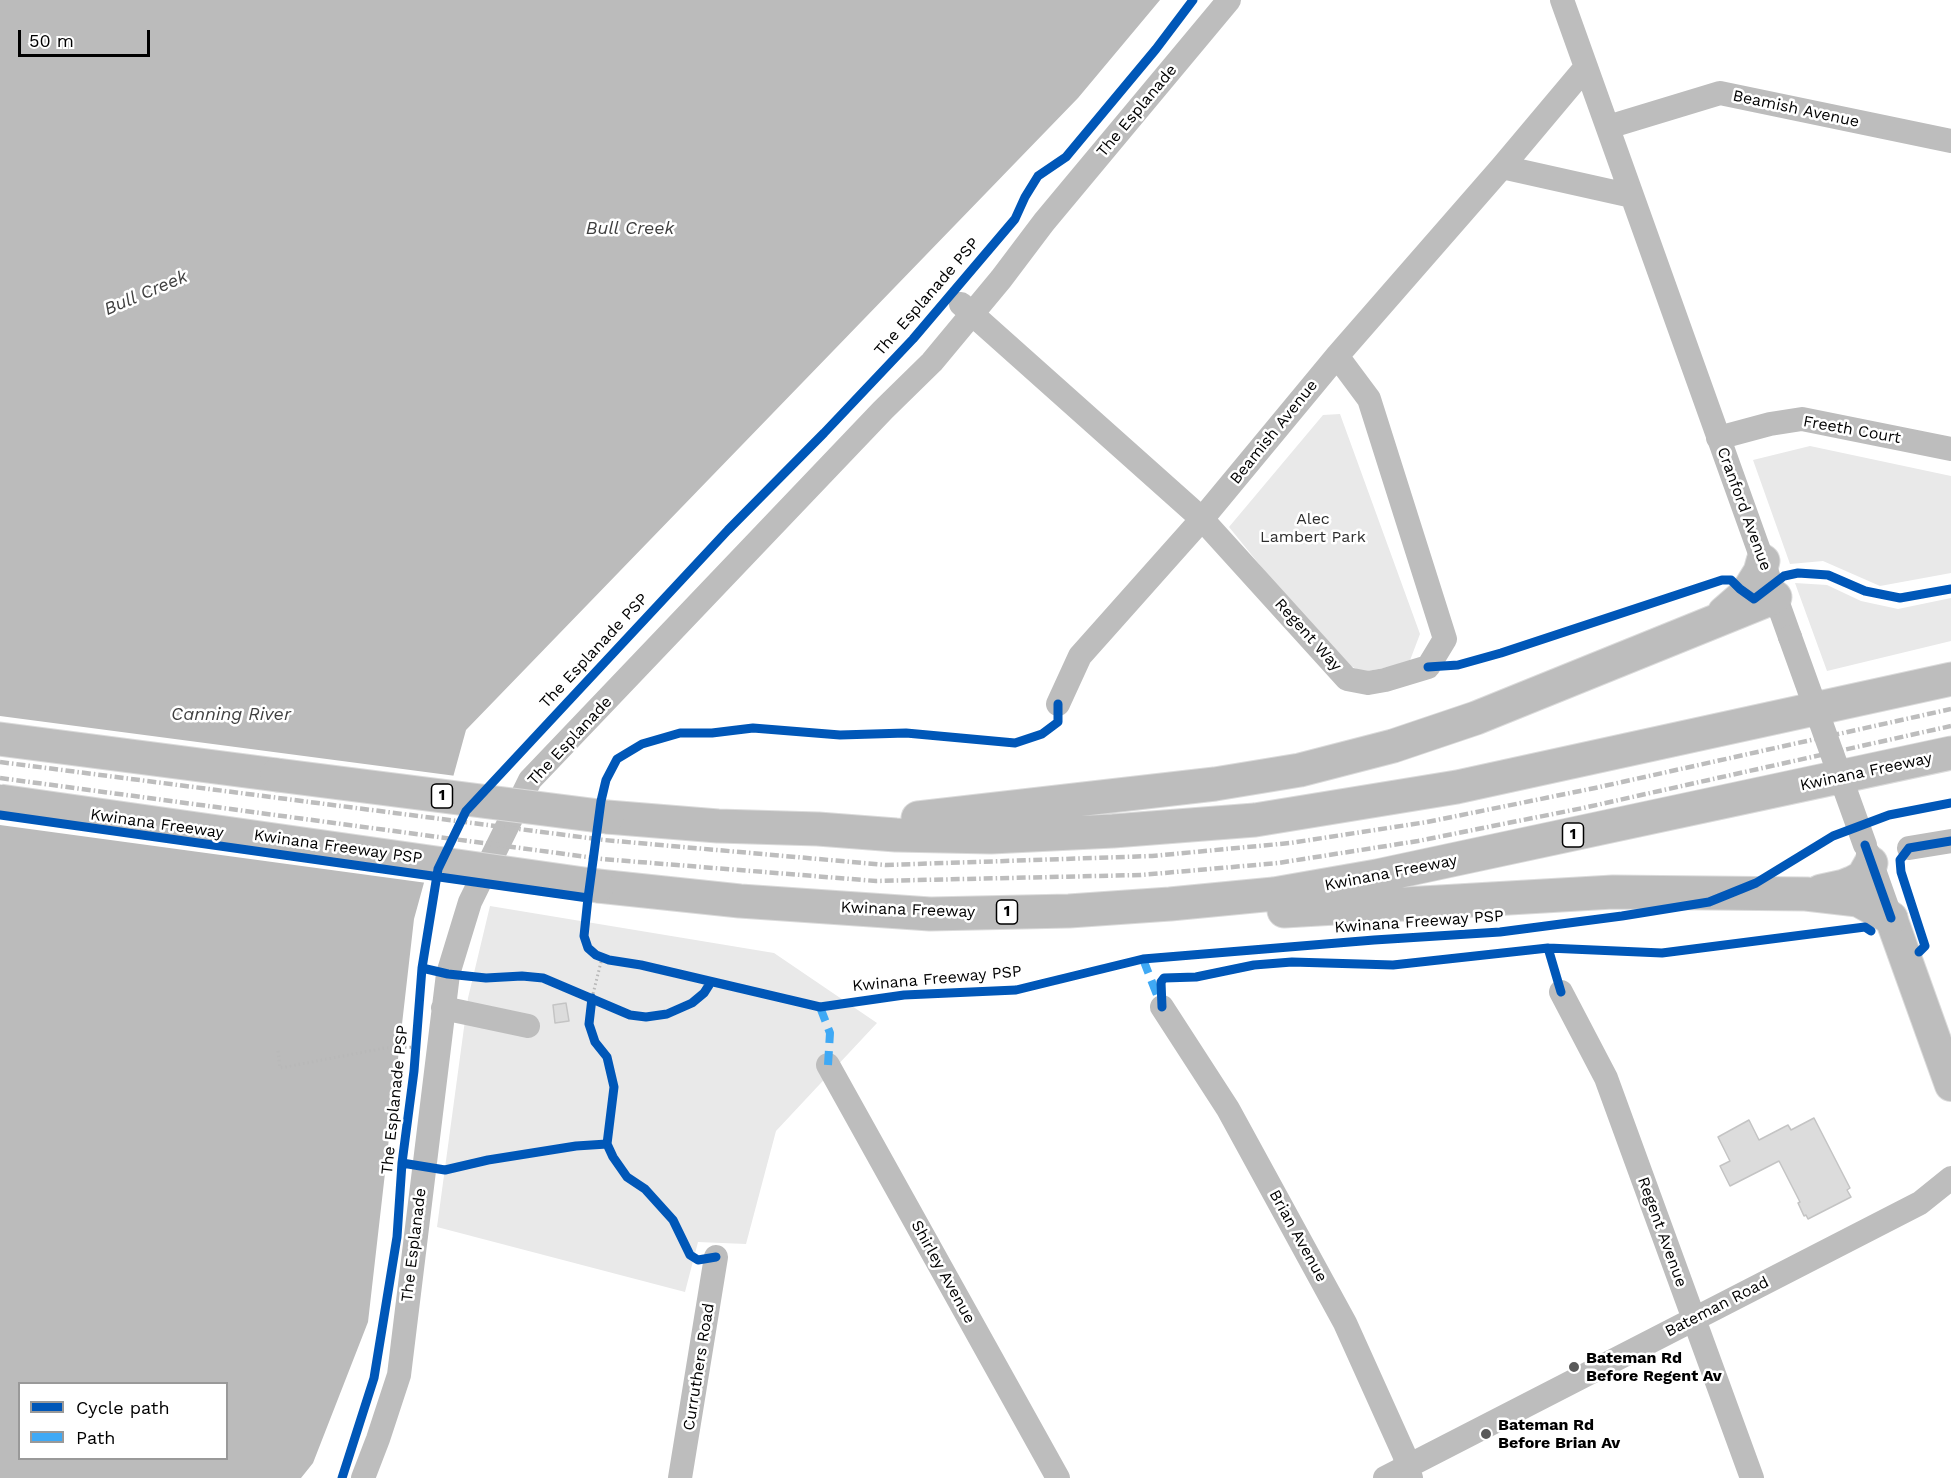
<!DOCTYPE html>
<html>
<head>
<meta charset="utf-8">
<style>
  body { margin:0 }
  #map { position:relative; width:1951px; height:1478px; overflow:hidden; background:#fff; font-family:"Work Sans",sans-serif }
  canvas { display:block }
  .legend { position:absolute; left:18px; top:1382px; width:210px; height:78px; box-sizing:border-box; background:#fff; border:2px solid #999; margin:0; padding:8px 10px; list-style:none; font-size:18px; color:#000 }
  .legend li { display:flex; align-items:center; gap:12px; height:30px }
  .legend b { width:30px; border:2px solid #999 }
  .scale { position:absolute; left:18px; top:30px; width:132px; height:27px; box-sizing:border-box; border:3px solid #000; border-top:0; padding-left:8px; font-size:18px; line-height:21px; white-space:nowrap; color:#000; -webkit-text-stroke:4px #fff; paint-order:stroke }
</style>
</head>
<body>
<div id="map">
<canvas width="1951" height="1478"></canvas>
<ul class="legend">
<li><b style="height:8px;background:#0057b8"></b>Cycle path</li>
<li><b style="height:8px;background:#3fa9f5"></b>Path</li>
</ul>
<div class="scale">50 m</div>
</div>
<script>
const ctx = document.querySelector('canvas').getContext('2d');
ctx.lineJoin = 'round';
function fill(path, color) { ctx.fillStyle = color; ctx.fill(path, 'evenodd'); }
const shape = rows => new Path2D(rows.map(r => 'M' + r).join(''));
function strokePath(path, color, width, dash) { ctx.strokeStyle = color; ctx.lineWidth = width; ctx.lineCap = dash ? 'butt' : 'round'; ctx.setLineDash(dash || []); ctx.stroke(path); }
function label(font, color, halo, rows, align = 'center') {
  ctx.font = font + ' "Work Sans",sans-serif'; ctx.lineWidth = 5; ctx.setLineDash([]); ctx.textBaseline = 'middle'; ctx.strokeStyle = halo; ctx.fillStyle = color; for (const [text, x, y, turn = 0] of rows) {
    ctx.save(); ctx.translate(x, y); ctx.rotate((+turn || 0) * Math.PI / 180); ctx.textAlign = isNaN(turn) ? turn : align; if (halo) ctx.strokeText(text, 0, 0); ctx.fillText(text, 0, 0); ctx.restore();
  }
}
fill(shape([
  [1340,414,1420,634,1409,663,1363,672,1336,659,1229,527,1323,415],
  [1810,446,1951,476,1951,573,1880,586,1823,561,1790,564,1753,460],
  [1795,583,1827,585,1861,601,1898,609,1951,598,1951,641,1827,671],
  [490,906,774,953,877,1023,776,1131,746,1244,698,1242,685,1292,437,1227,468,998]
]), '#e9e9e9');
fill(shape([
  [0,0,1160,0,1078,98,466,730,414,919,368,1322,313,1463,301,1478,0,1478],
  [20,1384,226,1384,226,1458,20,1458]
]), '#bbb');
fill(shape([
  [0,716,456,776,427,883,0,825]
]), '#fff');
const building = shape([
  [566,1003,569,1021,555,1023,553,1005,566,1003],
  [1814,1118,1850,1188,1847,1190,1851,1197,1808,1219,1806,1215,1804,1216,1798,1203,1800,1202,1779,1161,1730,1186,1720,1166,1730,1161,1718,1137,1749,1120,1759,1140,1788,1125,1791,1130,1814,1118]
]);
fill(building, '#dcdcdc');
strokePath(building, '#c4c4c4', 1.5);
const major = shape([
  [1891,918,1951,1085]
]);
const highway = shape([
  [1724,613,1747,593,1760,572,1763,561],
  [0,739,277,775],
  [607,817,718,826,818,829,896,835,991,837,1113,831,1255,820,1457,787,1951,679],
  [918,818,1215,784,1300,770,1393,746,1476,718,1775,597],
  [598,886,740,901,930,914,1069,911,1170,904,1274,894,1377,876,1951,753],
  [1821,891,1844,886,1854,882,1863,877,1871,863],
  [1284,911,1613,892,1806,894,1858,900,1891,918]
]);
strokePath(major, '#dbdbdb', 34);
strokePath(highway, '#dbdbdb', 35);
strokePath(shape([
  [592,998,602,958],
  [278,1051,280,1068,385,1048,416,1047]
]), '#b8b8b8', 3, [1.5, 3]);
strokePath(shape([
  [1562,0,1790,637],
  [1608,127,1720,93,1951,141],
  [1502,167,1632,196],
  [961,304,1202,519,1347,679,1368,683,1385,680,1428,667,1445,639,1369,399,1337,356],
  [1718,438,1770,424,1802,419,1951,449],
  [1058,704,1080,656,1202,519,1337,356,1502,167,1586,67],
  [1909,848,1951,841],
  [1868,853,1891,918],
  [1561,992,1606,1078,1752,1478],
  [1162,1007,1228,1109,1345,1323,1404,1454,1411,1478],
  [443,1008,528,1026],
  [828,1065,1058,1478],
  [363,1478,378,1439,399,1375,448,974,470,902,530,780,883,410,932,362,1001,279,1044,222,1229,0],
  [680,1478,716,1257],
  [1385,1478,1920,1203,1951,1178]
]), '#bdbdbd', 24);
strokePath(major, '#bdbdbd', 32);
strokePath(highway, '#bdbdbd', 33);
strokePath(shape([
  [0,762,604,840,886,865,1152,856,1290,843,1427,822,1595,788,1951,709],
  [0,778,602,859,876,881,1141,875,1278,863,1418,841,1583,808,1951,726]
]), '#bdbdbd', 4.5, [9, 3, 1.5, 3]);
const highwayBridge = shape([
  [277,775,607,817],
  [0,801,598,886]
]);
strokePath(highwayBridge, '#dbdbdb', 35, []);
strokePath(shape([
  [1790,637,1865,845]
]), '#bdbdbd', 24);
strokePath(highwayBridge, '#bdbdbd', 33);
strokePath(shape([
  [1143,959,1157,995],
  [820,1007,830,1033,828,1065]
]), '#3fa9f5', 8, [15, 8]);
strokePath(shape([
  [1428,667,1458,665,1501,653,1722,580,1731,580,1740,589,1754,599,1784,576,1798,573,1828,575,1865,591,1900,598,1951,589],
  [1058,704,1058,722,1042,734,1015,743,906,733,840,735,753,728,712,733,680,733,642,744,617,759,606,780,601,801,588,898,584,936,588,948,596,955,609,960,641,965,820,1007,904,995,1016,990,1143,959,1374,940,1500,932,1622,916,1709,902,1756,883,1833,836,1889,815,1951,803],
  [0,815,588,898],
  [1865,845,1891,918],
  [1548,948,1662,953,1865,927,1871,931],
  [1919,952,1925,946,1901,872,1900,860,1909,848,1951,841],
  [422,968,448,974,486,978,522,976,543,978,630,1015,646,1017,667,1014,692,1003,704,993,711,982],
  [592,998,589,1024,595,1042,607,1057,614,1087,607,1144,613,1157,627,1177,645,1189,673,1220,690,1255,698,1260,716,1257],
  [1162,1007,1161,982,1164,978,1196,977,1254,965,1292,962,1393,965,1548,948,1561,992],
  [402,1163,445,1170,488,1160,576,1146,607,1144],
  [342,1478,374,1378,397,1237,402,1163,414,1071,422,968,438,869,466,811,728,530,824,433,913,339,1015,219,1025,197,1038,176,1066,157,1156,49,1193,0]
]), '#0057b8', 9);
for (const [x, y, r, color] of [
  [1574,1367,6,"#595959"],
  [1486,1434,6,"#595959"]
]) { const dot = new Path2D(); dot.arc(x, y, r, 0, 2 * Math.PI); ctx.fillStyle = color; ctx.fill(dot); strokePath(dot, '#fff', 2); }
for (const [x, y, w] of [
  [442,796,21],
  [1573,835,21],
  [1007,912,21]
]) { const box = new Path2D(); box.roundRect(x - w / 2, y - 12, w, 24, 4.5); ctx.fillStyle = '#fff'; ctx.fill(box); strokePath(box, '#000', 1.5); }
label('bold 15px', '#000', null, [
  ["1",442,796],
  ["1",1573,835],
  ["1",1007,912]
]);
label('16px', '#000', '#fff', [
  ["Beamish Avenue",1796,109,12],
  ["The Esplanade",1137,111,-50],
  ["The Esplanade PSP",927,297,-49],
  ["Freeth Court",1852,430,10],
  ["Beamish Avenue",1274,432,-51],
  ["Cranford Avenue",1744,509,70],
  ["Regent Way",1308,635,48],
  ["The Esplanade PSP",594,651,-47],
  ["The Esplanade",570,741,-47],
  ["Kwinana Freeway",1866,772,-12],
  ["Kwinana Freeway",157,824,8],
  ["Kwinana Freeway PSP",338,847,8],
  ["Kwinana Freeway",1391,873,-11],
  ["Kwinana Freeway",908,910,2],
  ["Kwinana Freeway PSP",1419,922,-4],
  ["Kwinana Freeway PSP",937,979,-5],
  ["The Esplanade PSP",395,1100,-84],
  ["Regent Avenue",1662,1232,70],
  ["Brian Avenue",1298,1236,61],
  ["The Esplanade",414,1245,-83],
  ["Shirley Avenue",943,1272,61],
  ["Bateman Road",1717,1307,-27],
  ["Curruthers Road",699,1367,-81]
]);
label('16px', '#2e2e2e', '#fff', [
  ["Alec",1313,519],
  ["Lambert Park",1313,537]
]);
label('bold 16px', '#000', '#fff', [
  ["Bateman Rd",1586,1358],
  ["Before Regent Av",1586,1376],
  ["Bateman Rd",1498,1425],
  ["Before Brian Av",1498,1443]
], 'left');
label('italic 18px', '#3f3f3f', '#fff', [
  ["Bull Creek",630,229],
  ["Bull Creek",146,293,-23],
  ["Canning River",231,715]
]);
</script>
</body>
</html>
